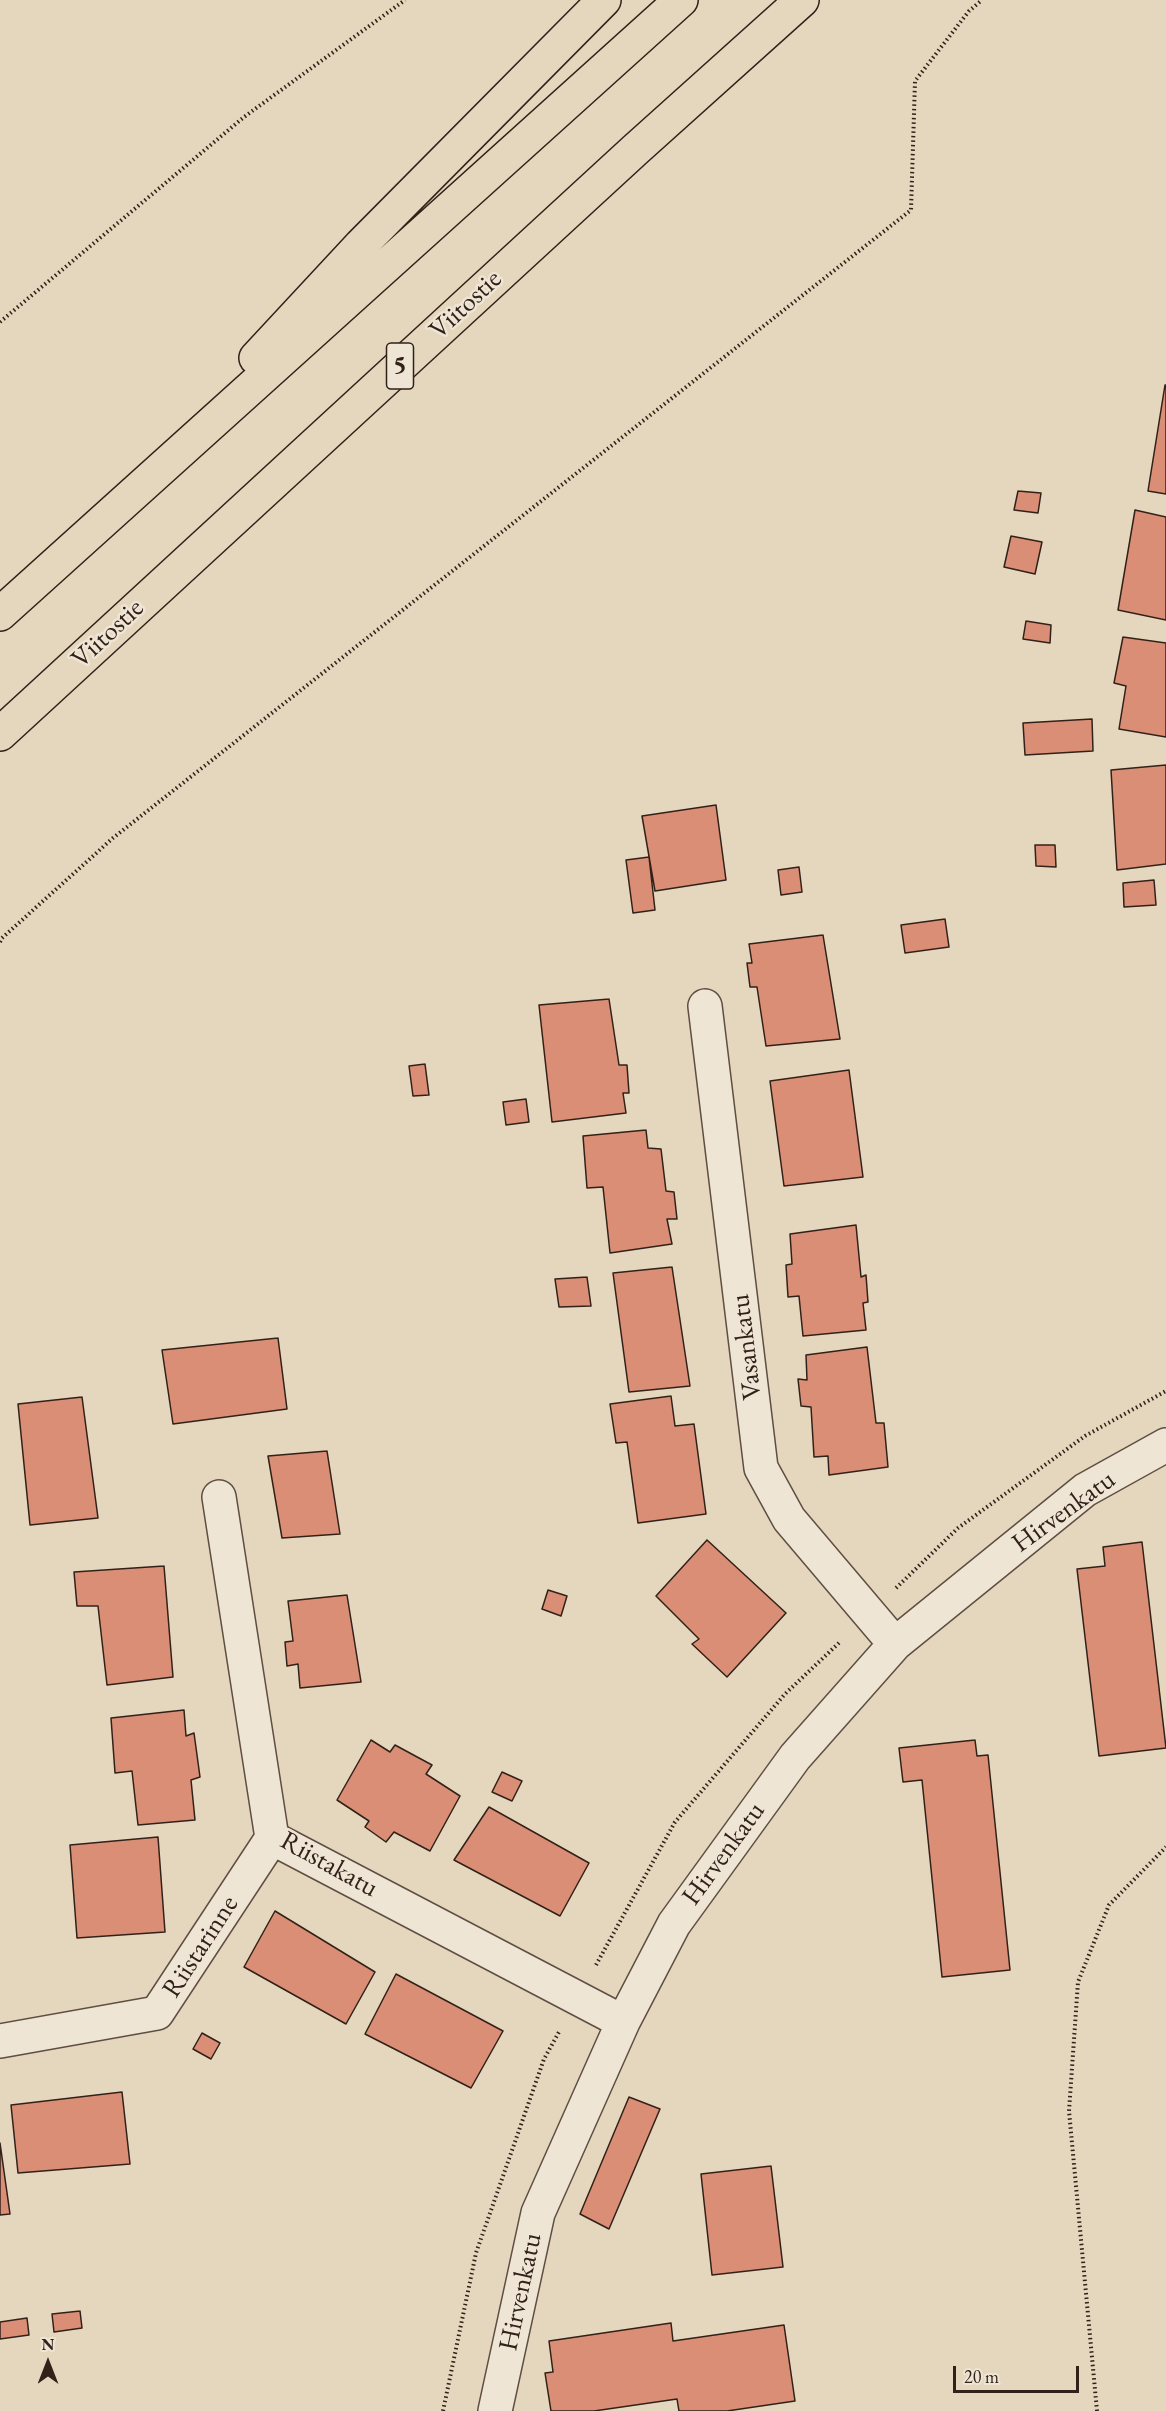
<!DOCTYPE html>
<html>
<head>
<meta charset="utf-8">
<style>
  body { margin:0 }
  #map { position:relative; width:1166px; height:2411px; overflow:hidden; background:#e5d7be; font-family:"EB Garamond",serif }
  canvas { display:block }
  .north { position:absolute; left:18px; top:2333px; width:60px; height:60px; -webkit-text-stroke:4px #eee5d5; paint-order:stroke; rotate:0deg; font-size:16px; font-weight:700; line-height:24px; text-align:center; color:#322119 }
  .north::after { content:''; display:block; margin:auto; width:21px; height:27px; background:#322119; clip-path:polygon(50% 0,100% 100%,50% 72%,0 100%) }
  .scale { position:absolute; left:953px; top:2366px; width:126px; height:27px; box-sizing:border-box; border:3px solid #322119; border-top:0; padding-left:8px; font-size:18px; line-height:21px; white-space:nowrap; color:#322119; -webkit-text-stroke:4px #eee5d5; paint-order:stroke }
</style>
</head>
<body>
<div id="map">
<canvas width="1166" height="2411"></canvas>
<div class="north">N</div>
<div class="scale">20 m</div>
</div>
<script>
const ctx = document.querySelector('canvas').getContext('2d');
ctx.lineJoin = 'round';
function fill(path, color) { ctx.fillStyle = color; ctx.fill(path, 'evenodd'); }
const shape = rows => new Path2D(rows.map(r => 'M' + r).join(''));
function strokePath(path, color, width, dash) { ctx.strokeStyle = color; ctx.lineWidth = width; ctx.lineCap = dash ? 'butt' : 'round'; ctx.setLineDash(dash || []); ctx.stroke(path); }
function label(font, color, halo, rows, align = 'center') {
  ctx.font = font + ' "EB Garamond",serif'; ctx.lineWidth = 5; ctx.setLineDash([]); ctx.textBaseline = 'middle'; ctx.strokeStyle = halo; ctx.fillStyle = color; for (const [text, x, y, turn = 0] of rows) {
    ctx.save(); ctx.translate(x, y); ctx.rotate((+turn || 0) * Math.PI / 180); ctx.textAlign = isNaN(turn) ? turn : align; if (halo) ctx.strokeText(text, 0, 0); ctx.fillText(text, 0, 0); ctx.restore();
  }
}
const building = shape([
  [1165,385,1166,385,1166,494,1148,491,1165,385],
  [1018,491,1041,493,1038,513,1014,510,1018,491],
  [1135,510,1166,517,1166,620,1118,610,1135,510],
  [1011,536,1042,542,1035,574,1004,567,1011,536],
  [1026,621,1051,625,1050,643,1023,639,1026,621],
  [1123,637,1166,643,1166,737,1119,729,1126,686,1114,683,1123,637],
  [1092,719,1093,751,1025,755,1023,723,1092,719],
  [1166,765,1166,864,1117,870,1111,770,1166,765],
  [716,805,726,880,655,891,642,816,716,805],
  [1035,845,1055,845,1056,867,1036,866,1035,845],
  [649,857,655,910,633,913,626,860,649,857],
  [799,867,802,892,781,895,778,870,799,867],
  [1154,880,1156,905,1124,907,1123,883,1154,880],
  [945,919,949,947,905,953,901,925,945,919],
  [823,935,840,1039,766,1046,757,987,750,987,747,963,752,963,749,944,823,935],
  [609,999,619,1065,627,1065,629,1093,623,1093,626,1113,552,1122,539,1005,609,999],
  [425,1064,429,1095,413,1096,409,1066,425,1064],
  [849,1070,863,1177,784,1186,770,1081,849,1070],
  [526,1099,529,1122,506,1125,503,1102,526,1099],
  [646,1130,648,1148,661,1149,666,1191,674,1192,677,1219,667,1219,672,1244,610,1253,603,1187,587,1188,583,1136,646,1130],
  [856,1225,861,1277,866,1275,868,1302,863,1303,866,1330,803,1336,799,1296,788,1297,786,1265,792,1264,790,1234,856,1225],
  [672,1267,690,1386,629,1392,613,1273,672,1267],
  [587,1277,591,1306,559,1307,555,1279,587,1277],
  [278,1338,287,1409,173,1424,162,1350,278,1338],
  [867,1347,876,1423,884,1423,888,1467,829,1475,828,1456,814,1457,811,1407,801,1406,798,1379,807,1380,806,1355,867,1347],
  [671,1396,675,1426,694,1424,706,1514,638,1523,627,1442,616,1443,610,1404,671,1396],
  [82,1397,98,1518,30,1525,18,1404,82,1397],
  [327,1451,340,1534,282,1538,268,1456,327,1451],
  [707,1540,786,1613,727,1677,692,1644,699,1639,656,1596,707,1540],
  [1142,1542,1166,1748,1099,1756,1077,1569,1105,1566,1103,1547,1142,1542],
  [164,1566,173,1677,107,1685,98,1606,77,1606,74,1572,164,1566],
  [548,1590,567,1596,561,1616,542,1609,548,1590],
  [347,1595,361,1682,300,1688,298,1664,287,1666,285,1642,293,1641,288,1601,347,1595],
  [184,1710,186,1736,194,1733,200,1777,191,1780,195,1820,138,1825,132,1771,115,1773,111,1718,184,1710],
  [371,1740,390,1752,395,1745,432,1765,426,1774,460,1796,430,1851,394,1832,386,1842,365,1827,369,1821,337,1800,371,1740],
  [975,1740,977,1756,988,1755,1010,1970,942,1977,922,1780,903,1782,899,1748,975,1740],
  [502,1772,522,1781,512,1801,492,1792,502,1772],
  [489,1807,589,1863,560,1916,454,1860,489,1807],
  [158,1837,165,1932,77,1938,70,1845,158,1837],
  [275,1911,375,1972,346,2024,244,1967,275,1911],
  [396,1974,503,2031,471,2088,365,2034,396,1974],
  [202,2033,220,2043,211,2059,193,2049,202,2033],
  [122,2092,130,2164,18,2173,11,2105,122,2092],
  [629,2097,660,2109,609,2229,580,2214,629,2097],
  [0,2143,10,2214,0,2215,0,2143],
  [771,2166,783,2267,712,2275,701,2174,771,2166],
  [80,2311,82,2328,54,2332,52,2314,80,2311],
  [27,2318,29,2335,0,2339,0,2322,27,2318],
  [671,2323,673,2341,784,2325,795,2401,727,2411,679,2411,677,2399,594,2411,551,2411,545,2373,553,2372,549,2341,671,2323]
]);
fill(building, '#da8e76');
strokePath(building, '#322119', 1.5);
const minor = shape([
  [705,1006,761,1468,789,1519,895,1644],
  [219,1497,272,1838,623,2022],
  [0,2041,157,2013,272,1838],
  [495,2411,538,2213,623,2022,674,1924,795,1757,895,1644,1085,1490,1166,1445]
]);
const highway = shape([
  [256,358,361,245,604,0],
  [0,614,681,0],
  [0,734,635,150,802,0]
]);
strokePath(minor, '#5f4e42', 36);
strokePath(highway, '#322119', 36);
strokePath(shape([
  [0,322,244,117,405,0],
  [0,942,2,938,113,838,911,210,915,81,969,11,982,0],
  [896,1588,958,1528,1085,1436,1166,1391],
  [596,1965,675,1822,785,1694,841,1641],
  [443,2411,476,2253,544,2059,559,2032],
  [1097,2411,1069,2111,1078,1982,1109,1905,1166,1847]
]), '#322119', 4, [1.5, 3]);
strokePath(minor, '#eee5d5', 33);
strokePath(highway, '#e5d7be', 33);
for (const [x, y, w] of [
  [400,366,27]
]) { const box = new Path2D(); box.roundRect(x - w / 2, y - 23, w, 46, 4.5); ctx.fillStyle = '#eee5d5'; ctx.fill(box); strokePath(box, '#322119', 1.5); }
label('bold 26px', '#322119', null, [
  ["5",400,366]
]);
label('27px', '#322119', '#eee5d5', [
  ["Viitostie",466,305,-43],
  ["Viitostie",108,634,-43],
  ["Vasankatu",747,1347,-97],
  ["Hirvenkatu",1064,1512,-36],
  ["Hirvenkatu",724,1854,-54],
  ["Riistakatu",329,1865,29],
  ["Riistarinne",201,1947,-57],
  ["Hirvenkatu",521,2292,-78]
]);
</script>
</body>
</html>
